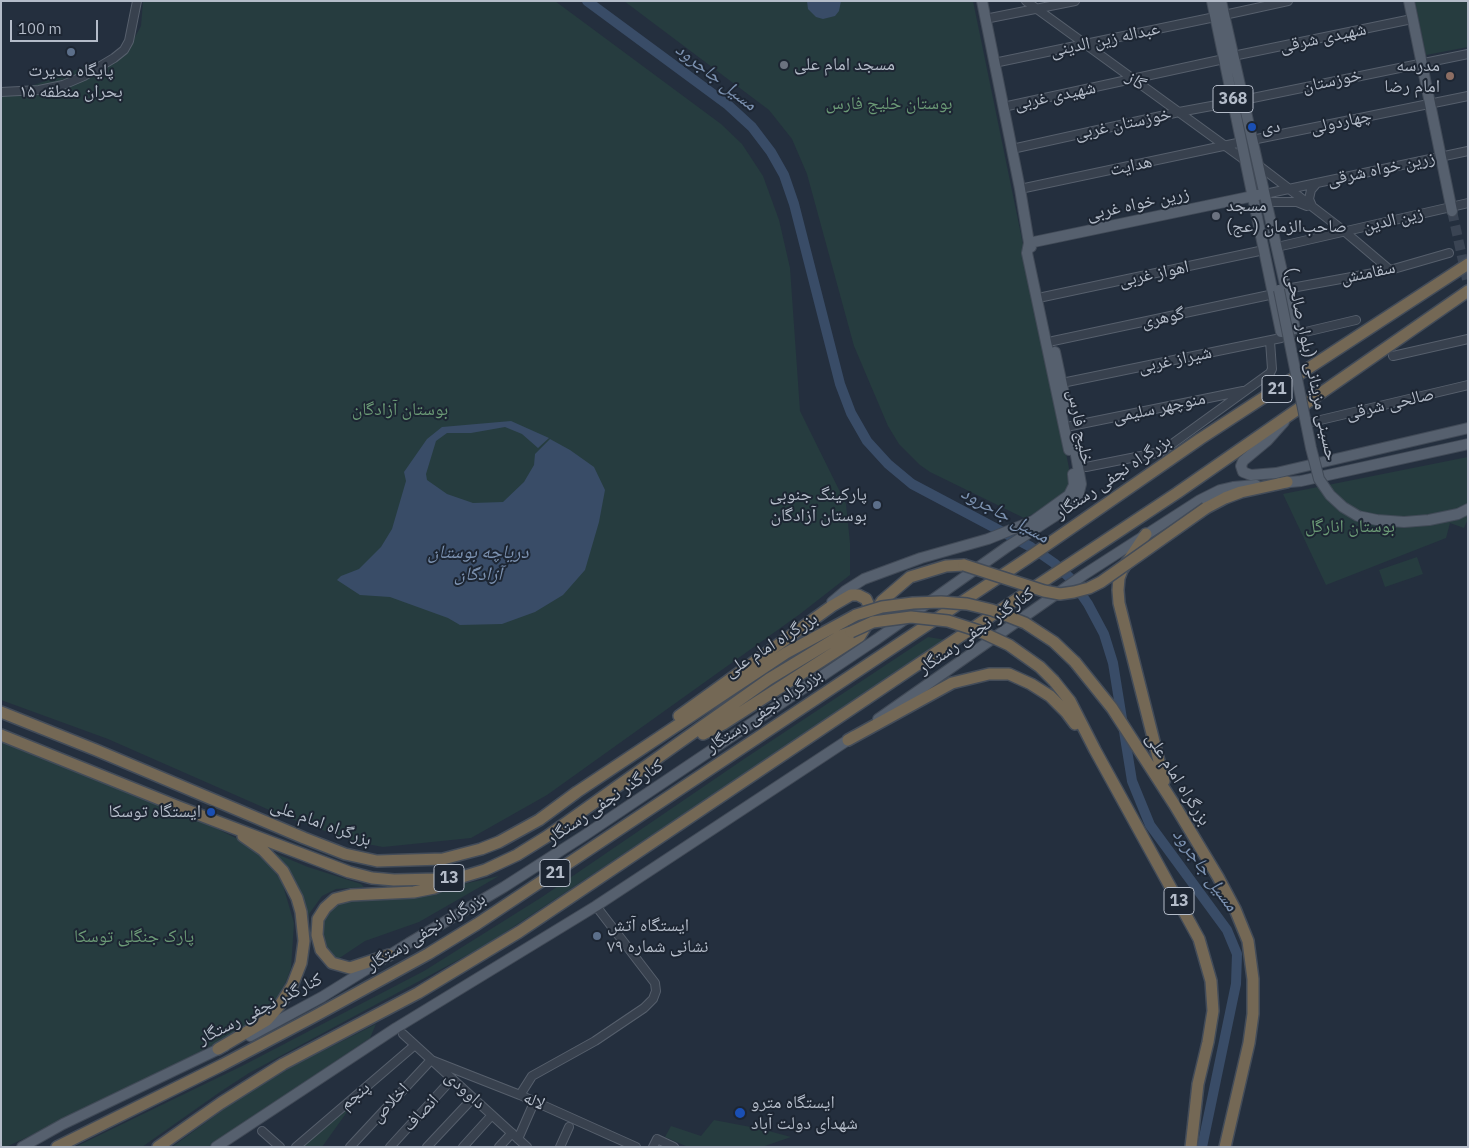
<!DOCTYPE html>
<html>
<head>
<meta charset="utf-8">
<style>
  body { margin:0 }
  #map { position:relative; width:1469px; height:1148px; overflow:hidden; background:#242f3e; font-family:"IBM Plex Sans",sans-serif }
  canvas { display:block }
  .frame { position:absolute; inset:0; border:2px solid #b4bcc9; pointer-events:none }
  .scale { position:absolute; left:10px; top:20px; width:88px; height:22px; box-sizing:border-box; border:2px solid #b4bcc9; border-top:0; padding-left:6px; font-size:15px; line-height:18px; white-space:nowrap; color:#b4bcc9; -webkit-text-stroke:4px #1d2633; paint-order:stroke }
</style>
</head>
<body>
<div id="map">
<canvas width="1469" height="1148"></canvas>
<div class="frame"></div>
<div class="scale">100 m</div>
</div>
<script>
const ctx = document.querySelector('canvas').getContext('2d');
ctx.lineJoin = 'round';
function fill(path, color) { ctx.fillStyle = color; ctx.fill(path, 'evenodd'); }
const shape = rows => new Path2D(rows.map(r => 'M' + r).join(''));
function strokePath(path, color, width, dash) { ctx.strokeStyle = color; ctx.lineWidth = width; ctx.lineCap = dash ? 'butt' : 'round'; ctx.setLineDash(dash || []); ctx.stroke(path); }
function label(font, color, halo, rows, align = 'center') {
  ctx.font = font + ' "IBM Plex Sans","Noto Naskh Arabic",sans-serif'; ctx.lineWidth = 4; ctx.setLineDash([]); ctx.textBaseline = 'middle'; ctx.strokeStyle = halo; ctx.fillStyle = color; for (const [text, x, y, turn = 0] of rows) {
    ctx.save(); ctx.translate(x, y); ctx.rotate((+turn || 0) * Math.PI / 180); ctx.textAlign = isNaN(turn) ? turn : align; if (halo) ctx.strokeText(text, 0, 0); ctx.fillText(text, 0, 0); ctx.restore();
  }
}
fill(shape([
  [143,1,555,1,721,124,742,144,763,176,779,220,790,268,800,411,846,504,850,543,850,575,800,614,547,795,471,838,383,847,356,842,283,816,108,739,1,700,1,89,34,85,106,59,130,46,141,26],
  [624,1,973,1,1069,468,1069,485,1066,493,1049,507,1024,518,930,472,920,465,899,444,888,426,854,346,807,174,792,139,769,110],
  [1415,1,1468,1,1468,47,1426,55],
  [1468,457,1468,519,1464,528,1450,523,1446,538,1326,585,1283,494],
  [1417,557,1423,574,1385,587,1379,570],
  [928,637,946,640,486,945,249,1073,220,1092,142,1147,75,1147,242,1066,424,971,542,897,744,759],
  [1,741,203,822,238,839,254,850,268,863,282,882,294,923,291,968,279,1001,268,1017,85,1110,6,1147,1,1147],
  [267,850,308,867,361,884,364,887,336,889,322,896,309,914,308,930],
  [499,876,419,922,365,941,335,961,324,946,319,932,330,905,354,898,411,896],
  [376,1024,370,1038,208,1147,172,1147,235,1101,293,1066],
  [352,1105,322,1147,303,1147],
  [714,1120,761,1129,791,1137,762,1147,688,1147,665,1137,671,1126,701,1136]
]), '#263c3f');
fill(shape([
  [807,1,841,1,839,11,835,16,823,19,816,17,808,9],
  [511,421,549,438,538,448,522,434,505,427,471,433,447,433,436,441,426,474,427,480,447,494,473,503,503,502,524,482,534,465,535,454,550,439,570,450,594,467,605,490,599,522,585,570,563,595,535,612,502,624,460,625,448,618,390,597,360,595,337,580,341,576,359,569,381,547,392,529,406,481,404,472,427,439,442,427]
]), '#394c67');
strokePath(shape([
  [587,1,728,105,752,127,771,152,784,175,794,204,840,384,851,413,867,441,888,464,912,484,1031,547,1054,563,1070,578,1088,604,1104,634,1113,663,1132,781,1150,825,1227,930,1237,954,1236,984,1202,1147]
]), '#394c67', 10);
strokePath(shape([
  [1452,211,1468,284]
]), '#3a4453', 10, [10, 5]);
const minor = shape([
  [1026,1,1246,161],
  [1224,15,1288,1],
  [985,19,1075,1],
  [1233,56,1412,19],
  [994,63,1215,17],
  [1,92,39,90,63,85,84,76,114,58,124,50,129,41,137,1],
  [1243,100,1468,54],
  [1003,107,1224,59],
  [1252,140,1468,96],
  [1012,149,1179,112,1233,102],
  [1258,165,1344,231,1390,270],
  [1020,189,1242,142],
  [1265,194,1468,151],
  [1267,202,1297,202,1307,206],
  [1312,206,1309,199,1311,190,1317,183],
  [1277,247,1468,203],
  [1286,289,1390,270,1449,253],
  [1043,297,1264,250],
  [1295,329,1297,334,1356,320],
  [1053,341,1274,294],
  [1393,356,1468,339],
  [1062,383,1281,338,1281,332],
  [1312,422,1468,385],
  [1071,426,1243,391],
  [1086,467,1161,452,1270,373,1272,369,1270,341],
  [403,1034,527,1147],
  [520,1095,532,1076,595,1041,644,1008,653,999,656,991,655,983,596,906],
  [262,1131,280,1147],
  [518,1139,532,1107],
  [296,1147,415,1045],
  [350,1147,431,1060,520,1095,636,1147],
  [390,1147,452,1079],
  [427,1147,473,1098],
  [463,1147,492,1115],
  [499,1147,512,1133],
  [560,1147,569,1127],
  [653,1147,657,1139,674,1147]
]);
const major = shape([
  [982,1,1020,189,1029,243,1031,247],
  [1212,1,1281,332,1295,329,1221,1],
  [1409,1,1452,211],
  [1029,243,1027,253,1069,450],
  [1029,243,1258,195],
  [1055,352,1067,408],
  [1284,422,1267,441,1243,461,1241,466,1243,472,1251,475,1276,473,1468,428],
  [1280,483,1301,481,1468,444],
  [1358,516,1377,520,1404,522,1429,520,1458,514,1468,509],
  [832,602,845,591,864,579,921,558,988,539,1033,521,1069,495,1074,485,1073,474],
  [878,719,1085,574,1200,500,1220,490,1233,487,1256,485],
  [250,1036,322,997,409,943,504,887,585,835,877,639,1007,547,1069,507,1078,496,1081,484,1075,450,1068,445],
  [22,1147,63,1124,225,1046],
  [216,1147,396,1028,596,906,854,736]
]);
const highway = shape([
  [1206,508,1225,498,1241,492,1287,482],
  [1146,534,1122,570,1119,578,1118,590,1119,603,1164,781],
  [874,613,882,601,910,577,946,566,964,565],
  [1075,662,1112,708,1174,804,1218,877,1235,909,1248,941,1253,979,1253,1014,1249,1043,1225,1147],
  [1054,681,1070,701,1095,750,1199,939,1211,981,1213,1011,1208,1042,1198,1084,1191,1147],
  [1,712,96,750,304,838,345,854,377,861,443,859,481,849,499,842,539,820,577,792,786,653,856,615],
  [679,716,832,606,851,595,858,595,866,599,869,606,869,621,860,636,723,724,703,734],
  [1,735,179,807,349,872,372,878,394,880,438,879,462,877,485,870,517,855,546,837,769,679,840,636,851,632],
  [848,740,952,683,989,674,1009,674,1031,684,1050,696,1066,712,1075,724],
  [389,955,350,968,332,963,321,950,317,935,318,919,325,908,335,899,351,895,414,892,434,888,448,882],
  [218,1049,267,1020,280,1005,292,986,301,963,304,941,301,912,297,898,283,871,263,850,243,836],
  [57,1147,222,1065,313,1017,428,954,477,924,1028,558,1200,439,1468,264],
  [158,1147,221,1103,283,1064,418,993,519,932,923,661,1177,493,1468,291]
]);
strokePath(minor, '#565f6c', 10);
strokePath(major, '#414a57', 12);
strokePath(highway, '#434c59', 14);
strokePath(minor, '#38414e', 8);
strokePath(major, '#56606e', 10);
strokePath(highway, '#746855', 11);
const majorBridge = shape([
  [1279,290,1311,448,1319,479,1330,495,1343,507,1358,516]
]);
const highwayBridge = shape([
  [964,565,1044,591,1060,594,1074,592,1089,588,1101,582,1206,508],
  [856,615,882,607,913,603,941,602,967,604,992,610,1025,623,1054,642,1075,662],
  [851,632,873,622,911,617,948,621,979,631,1009,645,1040,667,1054,681]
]);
strokePath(majorBridge, '#414a57', 12, []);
strokePath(highwayBridge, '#434c59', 14, []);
strokePath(majorBridge, '#56606e', 10);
strokePath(highwayBridge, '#746855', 11);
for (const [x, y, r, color] of [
  [71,52,5,"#5c6f8a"],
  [784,65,5,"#6b7280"],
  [1450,76,5,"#8d6e63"],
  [1252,127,5,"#1a4fb4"],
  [1216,216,5,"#6b7280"],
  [877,505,5,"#5c6f8a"],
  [211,812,5,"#1a4fb4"],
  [597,936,5,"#5c6f8a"],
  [740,1113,6,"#1a4fb4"]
]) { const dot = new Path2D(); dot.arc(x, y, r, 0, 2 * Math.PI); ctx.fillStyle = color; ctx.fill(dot); strokePath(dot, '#1d2633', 2); }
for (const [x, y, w] of [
  [1233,99,40],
  [1277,389,30],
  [555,873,30],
  [449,878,30],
  [1179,901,30]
]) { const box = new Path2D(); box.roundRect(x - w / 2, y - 13.5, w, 27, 4); ctx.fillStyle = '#1d2633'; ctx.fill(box); strokePath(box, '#b4bcc9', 1); }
label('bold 16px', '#b4bcc9', null, [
  ["368",1233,99],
  ["21",1277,389],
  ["21",555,873],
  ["13",449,878],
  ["13",1179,901]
]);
label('18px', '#b4bcc9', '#1d2633', [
  ["شهیدی شرقی",1323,38,-12],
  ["عبداله زین الدینی",1105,40,-12],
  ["گاز",1136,81,36],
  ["خوزستان",1332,81,-12],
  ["شهیدی غربی",1055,96,-12],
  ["چهاردولی",1341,122,-12],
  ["خوزستان غربی",1123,124,-12],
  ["هدایت",1131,166,-12],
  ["زرین خواه شرقی",1381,169,-12],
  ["زرین خواه غربی",1138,204,-12],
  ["زین الدین",1393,220,-13],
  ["سقامنش",1368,273,-12],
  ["اهواز غربی",1154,274,-12],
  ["گوهری",1163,318,-12],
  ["شیراز غربی",1175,360,-12],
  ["حسینی مزینانی (بلوار صالحی)",1311,364,78],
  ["صالحی شرقی",1390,404,-13],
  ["منوچهر سلیمی",1159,408,-12],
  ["خلیج فارس",1080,427,79],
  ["بزرگراه نجفی رستگار",1113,477,-34],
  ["کنارگذر نجفی رستگار",976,631,-35],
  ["بزرگراه امام علی",771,645,-32],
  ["بزرگراه نجفی رستگار",764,711,-34],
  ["بزرگراه امام علی",1178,779,58],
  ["کنارگذر نجفی رستگار",605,802,-34],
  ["بزرگراه امام علی",321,823,20],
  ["بزرگراه نجفی رستگار",426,932,-31],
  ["کنارگذر نجفی رستگار",260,1009,-27],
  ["داوودی",465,1090,42],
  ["پنجم",355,1096,-40],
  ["لاله",534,1101,25],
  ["اخلاص",390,1103,-47],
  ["انصاف",421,1113,-47]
]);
label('18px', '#b4bcc9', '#1d2633', [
  ["مسجد امام علی",794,65],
  ["مدرسه",1440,66,"right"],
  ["امام رضا",1440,87,"right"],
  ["پایگاه مدیرت",71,71,"center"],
  ["بحران منطقه ۱۵",71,92,"center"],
  ["دی",1262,127],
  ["مسجد",1226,206],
  ["صاحب‌الزمان (عج)",1226,227],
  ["پارکینگ جنوبی",867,495,"right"],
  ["بوستان آزادگان",867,516,"right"],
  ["ایستگاه توسکا",201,812,"right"],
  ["ایستگاه آتش",607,926],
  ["نشانی شماره ۷۹",607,947],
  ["ایستگاه مترو",751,1103],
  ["شهدای دولت آباد",751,1124]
], 'left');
label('18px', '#6b9a76', '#1d2633', [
  ["بوستان خلیج فارس",889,104],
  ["بوستان آزادگان",400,410],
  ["بوستان انارگل",1350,527],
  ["پارک جنگلی توسکا",134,937]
]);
label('italic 19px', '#7c92b1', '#1d2633', [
  ["مسیل جاجرود",716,77,38],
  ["مسیل جاجرود",1005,515,29],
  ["دریاچه بوستان",478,553],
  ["آزادگان",478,575],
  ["مسیل جاجرود",1205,870,54]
]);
</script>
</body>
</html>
